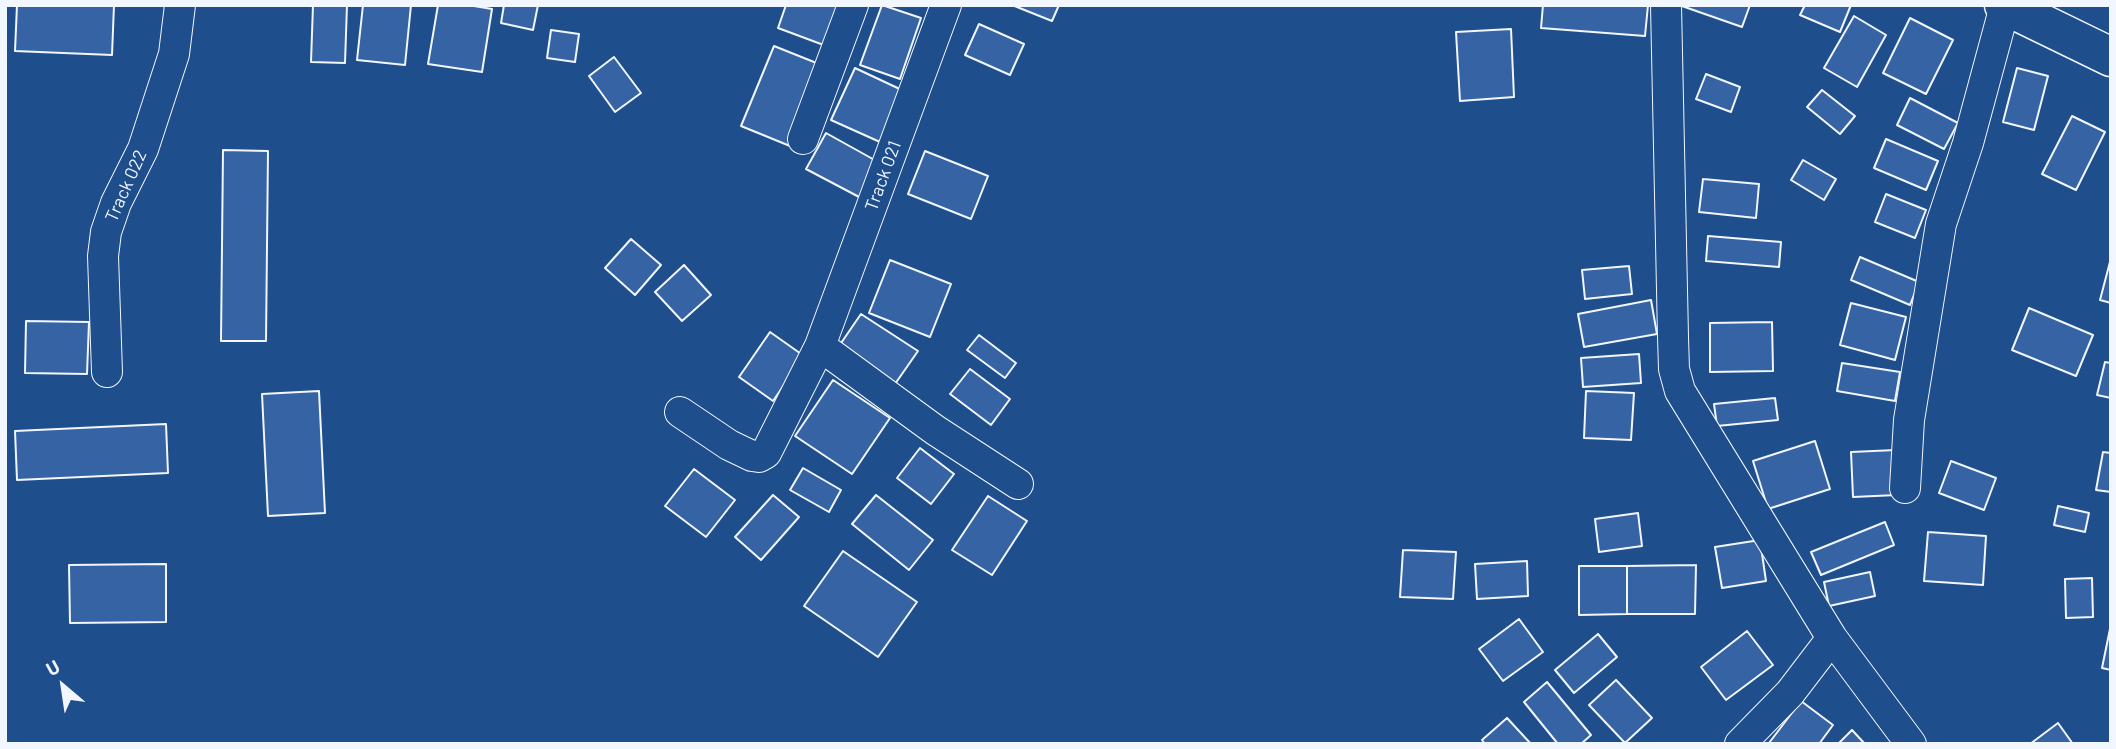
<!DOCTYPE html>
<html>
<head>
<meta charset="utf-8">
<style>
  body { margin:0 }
  #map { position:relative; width:2116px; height:749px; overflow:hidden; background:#1f4e8c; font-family:Barlow,sans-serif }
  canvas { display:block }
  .frame { position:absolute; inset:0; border:7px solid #f2f6ff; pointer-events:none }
  .north { position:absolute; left:28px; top:651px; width:70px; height:70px; -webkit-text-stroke:5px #1f4e8c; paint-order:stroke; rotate:331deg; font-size:19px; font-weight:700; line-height:28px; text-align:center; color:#f2f6ff }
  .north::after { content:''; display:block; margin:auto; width:24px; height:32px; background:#f2f6ff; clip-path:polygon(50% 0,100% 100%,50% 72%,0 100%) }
</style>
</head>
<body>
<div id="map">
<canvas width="2116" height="749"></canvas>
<div class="frame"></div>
<div class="north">U</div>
</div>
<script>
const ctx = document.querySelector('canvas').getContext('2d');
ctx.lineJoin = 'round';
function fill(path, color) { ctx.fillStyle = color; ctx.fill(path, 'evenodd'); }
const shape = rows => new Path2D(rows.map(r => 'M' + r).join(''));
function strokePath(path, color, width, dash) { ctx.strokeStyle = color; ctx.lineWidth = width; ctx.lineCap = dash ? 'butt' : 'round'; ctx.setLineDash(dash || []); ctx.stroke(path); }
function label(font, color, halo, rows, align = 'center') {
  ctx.font = font + ' Barlow,sans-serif'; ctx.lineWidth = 5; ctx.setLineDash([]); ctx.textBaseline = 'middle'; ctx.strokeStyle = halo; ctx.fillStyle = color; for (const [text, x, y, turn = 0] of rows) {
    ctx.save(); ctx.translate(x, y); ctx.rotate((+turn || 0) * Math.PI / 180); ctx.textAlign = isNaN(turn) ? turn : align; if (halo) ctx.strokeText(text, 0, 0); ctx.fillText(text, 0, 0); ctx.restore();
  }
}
const building = shape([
  [17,5,114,5,112,55,15,51,17,5],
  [313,5,347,5,345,63,311,62,313,5],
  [363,5,411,5,405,65,357,60,363,5],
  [438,5,468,5,492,9,482,72,428,64,438,5],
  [504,5,538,5,533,30,501,23,504,5],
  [786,5,844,5,829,47,778,28,786,5],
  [882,5,921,18,900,79,860,65,882,5],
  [1012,5,1059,5,1052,21,1012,5],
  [1543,5,1648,5,1645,36,1541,28,1543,5],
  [1679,5,1750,5,1742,27,1679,5],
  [1805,5,1851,5,1840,32,1800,15,1805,5],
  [1854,16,1886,35,1857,87,1824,68,1854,16],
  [1910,18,1953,40,1926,94,1883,73,1910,18],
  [979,24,1024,44,1010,75,965,55,979,24],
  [1511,29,1514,97,1460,101,1456,32,1511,29],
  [551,30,579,34,575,62,547,58,551,30],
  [774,46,824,66,790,146,741,126,774,46],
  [614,57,641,93,615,112,589,76,614,57],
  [855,68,904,91,880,142,831,120,855,68],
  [2017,68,2048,76,2034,130,2003,122,2017,68],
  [1706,74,1740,87,1731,112,1696,99,1706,74],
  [1822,90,1855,116,1840,134,1807,107,1822,90],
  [1910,98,1958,123,1944,149,1897,125,1910,98],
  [2072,116,2105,132,2076,190,2042,174,2072,116],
  [826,133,880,163,861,198,806,169,826,133],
  [1886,139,1938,161,1926,190,1874,168,1886,139],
  [223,150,268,151,266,341,221,341,223,150],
  [925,151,988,176,971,219,908,194,925,151],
  [1803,160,1836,179,1824,200,1791,180,1803,160],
  [1703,179,1759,184,1756,218,1699,212,1703,179],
  [1886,194,1926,210,1915,238,1875,222,1886,194],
  [1708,236,1781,242,1779,267,1706,261,1708,236],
  [631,239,661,265,635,295,605,268,631,239],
  [1860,257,1919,282,1910,305,1851,280,1860,257],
  [2111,258,2111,303,2100,300,2111,258],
  [890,260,951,284,930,337,869,313,890,260],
  [684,265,711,295,682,321,655,292,684,265],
  [1629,266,1632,294,1585,299,1582,270,1629,266],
  [1651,300,1657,334,1584,347,1578,314,1651,300],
  [1851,303,1906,317,1895,360,1840,345,1851,303],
  [2029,308,2093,335,2076,376,2012,350,2029,308],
  [861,314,918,351,895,384,839,346,861,314],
  [26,321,89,322,87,374,25,373,26,321],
  [1772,322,1773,371,1710,372,1710,323,1772,322],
  [770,332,804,356,773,401,739,377,770,332],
  [979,335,1016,363,1005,378,967,350,979,335],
  [1639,354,1641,383,1583,387,1581,358,1639,354],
  [2105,362,2111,363,2111,398,2097,395,2105,362],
  [1842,363,1900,372,1895,401,1837,391,1842,363],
  [970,369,1010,399,991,425,950,394,970,369],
  [833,380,890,418,852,474,795,436,833,380],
  [319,391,325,513,268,516,262,394,319,391],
  [1586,391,1634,393,1631,440,1584,438,1586,391],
  [1775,398,1778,420,1717,426,1714,404,1775,398],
  [166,424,168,473,17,480,15,431,166,424],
  [1815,441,1830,489,1768,509,1753,461,1815,441],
  [920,448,954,474,931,504,897,478,920,448],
  [1896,450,1897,495,1853,497,1851,452,1896,450],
  [2103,452,2111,453,2111,492,2096,490,2103,452],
  [1951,461,1996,478,1984,510,1939,493,1951,461],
  [803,468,841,490,829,512,790,490,803,468],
  [694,469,735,500,706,537,665,506,694,469],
  [773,495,799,517,761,560,735,537,773,495],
  [876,495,933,540,909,570,852,524,876,495],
  [988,496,1027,521,992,575,952,550,988,496],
  [2058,506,2089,513,2085,532,2054,525,2058,506],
  [1638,513,1642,546,1599,552,1595,519,1638,513],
  [1885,522,1894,545,1821,575,1811,552,1885,522],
  [1928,532,1986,536,1983,585,1924,581,1928,532],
  [1760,540,1766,581,1722,588,1715,547,1760,540],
  [1403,550,1456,552,1453,599,1400,597,1403,550],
  [843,551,917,602,878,657,804,606,843,551],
  [1527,561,1528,596,1477,599,1475,564,1527,561],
  [166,564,166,622,70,623,69,565,166,564],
  [1696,565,1695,614,1627,614,1627,566,1696,565],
  [1579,566,1627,566,1627,614,1579,615,1579,566],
  [1870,572,1875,596,1829,606,1824,582,1870,572],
  [2092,578,2093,617,2066,618,2065,579,2092,578],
  [1519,619,1543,652,1503,681,1479,649,1519,619],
  [2111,624,2111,670,2102,668,2111,624],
  [1747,631,1773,665,1726,700,1701,667,1747,631],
  [1598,634,1617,657,1574,693,1555,670,1598,634],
  [1616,680,1652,718,1625,743,1589,705,1616,680],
  [1547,682,1591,735,1581,744,1558,744,1524,702,1547,682],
  [1801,701,1833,725,1819,744,1769,743,1801,701],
  [1507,718,1531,744,1485,744,1482,740,1507,718],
  [2058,723,2073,744,2030,744,2058,723],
  [1852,730,1865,744,1838,744,1852,730]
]);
fill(building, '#3563a3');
strokePath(building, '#f2f6ff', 2);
const minor = shape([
  [1666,5,1673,337,1674,369,1680,391,1832,638,1911,744],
  [803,139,853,5],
  [820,346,935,430,1018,484],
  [107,372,103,256,106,232,116,203,143,149,174,54,180,5],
  [680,412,729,445,752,456,759,457,766,453,820,346,946,5],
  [1905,488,1909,420,1941,224,1968,143,2005,6],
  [1740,744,1790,693,1832,638]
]);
const highway = shape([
  [2004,5,2111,57]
]);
strokePath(minor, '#f2f6ff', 32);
strokePath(highway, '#f2f6ff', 41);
strokePath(minor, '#1f4e8c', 30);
strokePath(highway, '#1f4e8c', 38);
label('18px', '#f2f6ff', '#1f4e8c', [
  ["Track 021",883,176,-70],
  ["Track 022",126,186,-66]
]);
</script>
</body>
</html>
